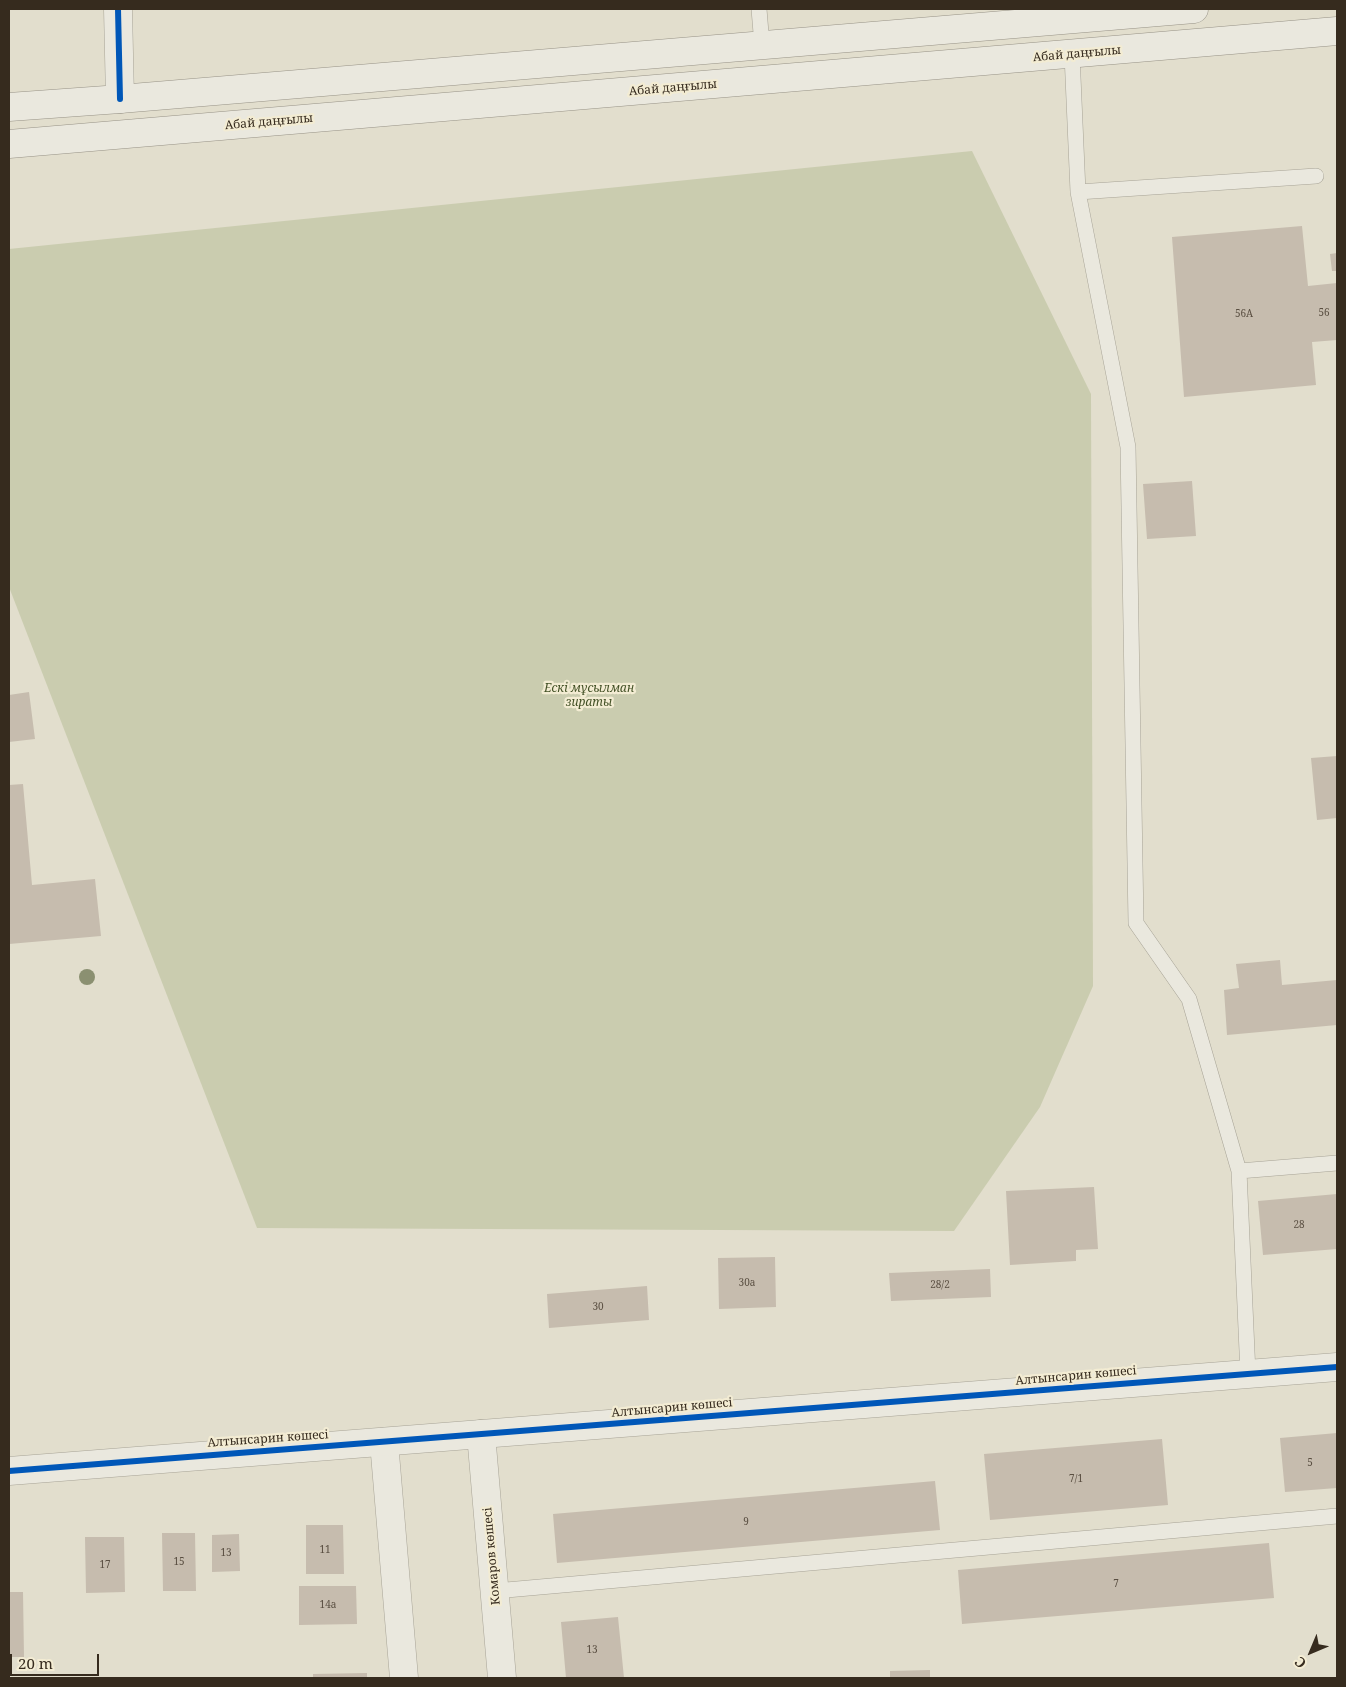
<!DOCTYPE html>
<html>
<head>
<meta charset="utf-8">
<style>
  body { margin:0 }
  #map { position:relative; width:1346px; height:1687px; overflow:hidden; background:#e2decd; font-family:"Noto Serif",serif }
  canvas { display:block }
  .frame { position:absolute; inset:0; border:10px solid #362b1e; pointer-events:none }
  .north { position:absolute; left:1286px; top:1627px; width:50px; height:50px; -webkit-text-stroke:4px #f3ecd3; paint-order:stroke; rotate:225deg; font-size:14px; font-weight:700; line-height:20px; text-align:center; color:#362b1e }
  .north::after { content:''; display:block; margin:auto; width:18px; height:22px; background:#362b1e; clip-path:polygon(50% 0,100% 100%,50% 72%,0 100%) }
  .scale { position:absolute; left:10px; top:1654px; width:89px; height:22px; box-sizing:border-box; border:2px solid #362b1e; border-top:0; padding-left:6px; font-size:15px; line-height:18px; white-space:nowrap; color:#362b1e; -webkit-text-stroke:4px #f3ecd3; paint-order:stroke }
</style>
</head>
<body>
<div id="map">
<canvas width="1346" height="1687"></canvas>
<div class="frame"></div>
<div class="north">С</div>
<div class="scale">20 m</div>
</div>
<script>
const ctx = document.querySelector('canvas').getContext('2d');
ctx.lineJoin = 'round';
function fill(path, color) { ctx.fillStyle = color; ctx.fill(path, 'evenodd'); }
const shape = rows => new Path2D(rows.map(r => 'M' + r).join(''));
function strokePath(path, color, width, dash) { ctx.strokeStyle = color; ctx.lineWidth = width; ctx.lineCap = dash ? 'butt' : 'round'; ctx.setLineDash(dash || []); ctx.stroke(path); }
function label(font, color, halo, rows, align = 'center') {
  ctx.font = font + ' "Noto Serif",serif'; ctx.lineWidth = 4.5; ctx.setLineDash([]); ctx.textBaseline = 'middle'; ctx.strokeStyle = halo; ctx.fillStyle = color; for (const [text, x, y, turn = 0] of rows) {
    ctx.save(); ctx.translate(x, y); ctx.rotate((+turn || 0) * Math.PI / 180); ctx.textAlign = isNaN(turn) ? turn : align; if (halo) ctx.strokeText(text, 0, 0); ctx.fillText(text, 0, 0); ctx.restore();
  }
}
fill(shape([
  [972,151,1091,394,1093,986,1040,1107,954,1231,257,1228,9,587,9,249]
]), '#caccaf');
fill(shape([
  [1302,226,1308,286,1337,283,1337,340,1312,342,1316,385,1184,397,1172,237],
  [1337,253,1337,271,1332,271,1330,254],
  [1192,481,1196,536,1147,539,1143,484],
  [29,692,35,739,9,742,9,695],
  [1337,756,1337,818,1317,820,1311,758],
  [23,784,32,885,95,879,101,936,9,944,9,785],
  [1280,960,1282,985,1337,980,1337,1025,1227,1035,1224,990,1239,988,1236,964],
  [1094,1187,1098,1249,1076,1250,1076,1261,1010,1265,1006,1191],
  [1337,1194,1337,1249,1263,1255,1258,1201],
  [775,1257,776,1307,719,1309,718,1258],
  [990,1269,991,1297,891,1301,889,1273],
  [647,1286,649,1320,549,1328,547,1294],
  [1337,1433,1337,1488,1285,1492,1280,1438],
  [1162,1439,1168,1505,990,1520,984,1454],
  [935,1481,940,1530,557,1563,553,1514],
  [306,1525,343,1525,344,1574,306,1574],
  [162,1533,195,1533,196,1591,163,1591],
  [239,1534,240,1571,212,1572,212,1535],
  [85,1537,124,1537,125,1592,86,1593],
  [1269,1543,1274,1598,962,1624,958,1570],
  [299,1586,356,1586,357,1624,299,1625],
  [9,1592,23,1592,24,1657,9,1657],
  [618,1617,624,1678,566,1678,561,1622],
  [930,1670,930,1678,890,1678,890,1671],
  [367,1673,367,1678,313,1678,313,1674]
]), '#c6bcae');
const service = shape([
  [759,9,762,45],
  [1072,54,1078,192,1128,447,1136,923,1189,999,1239,1171,1248,1374],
  [1078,192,1316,176],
  [1239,1171,1337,1163],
  [495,1591,1337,1516]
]);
const minor = shape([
  [118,9,120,99],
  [481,1434,502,1678],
  [384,1442,404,1678]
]);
const tertiary = shape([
  [9,1471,1337,1367]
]);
const secondary = shape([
  [9,107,120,99,1194,9],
  [9,144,1337,31]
]);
strokePath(service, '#a7a396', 16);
strokePath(minor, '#a7a396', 29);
strokePath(tertiary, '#a7a396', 29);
strokePath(secondary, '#979286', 29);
strokePath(service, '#eae8de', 15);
strokePath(minor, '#eae8de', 28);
strokePath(tertiary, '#eae8de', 28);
strokePath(secondary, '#eae8de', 28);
strokePath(shape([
  [118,9,120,99],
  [9,1471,1337,1367]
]), '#0057b8', 6);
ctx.fillStyle = '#8b9071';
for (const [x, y] of [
  [87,977]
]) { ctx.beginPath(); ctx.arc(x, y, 8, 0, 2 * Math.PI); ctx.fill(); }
label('10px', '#5a4f42', null, [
  ["56",1324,313],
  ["56А",1244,314],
  ["28",1299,1225],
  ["30а",747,1283],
  ["28/2",940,1285],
  ["30",598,1307],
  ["5",1310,1463],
  ["7/1",1076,1479],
  ["9",746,1522],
  ["11",325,1550],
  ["13",226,1553],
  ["15",179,1562],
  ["17",105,1565],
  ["7",1116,1584],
  ["14а",328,1605],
  ["13",592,1650]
]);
label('12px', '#362b1e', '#f3ecd3', [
  ["Абай даңғылы",1077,54,-5],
  ["Абай даңғылы",673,88,-5],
  ["Абай даңғылы",269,122,-5],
  ["Алтынсарин көшесі",1076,1376,-5],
  ["Алтынсарин көшесі",672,1408,-5],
  ["Алтынсарин көшесі",268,1439,-4],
  ["Комаров көшесі",492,1556,-95]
]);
label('italic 12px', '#435126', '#f3ecd3', [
  ["Ескі мұсылман",589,689],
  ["зираты",589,703]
]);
</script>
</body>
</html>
